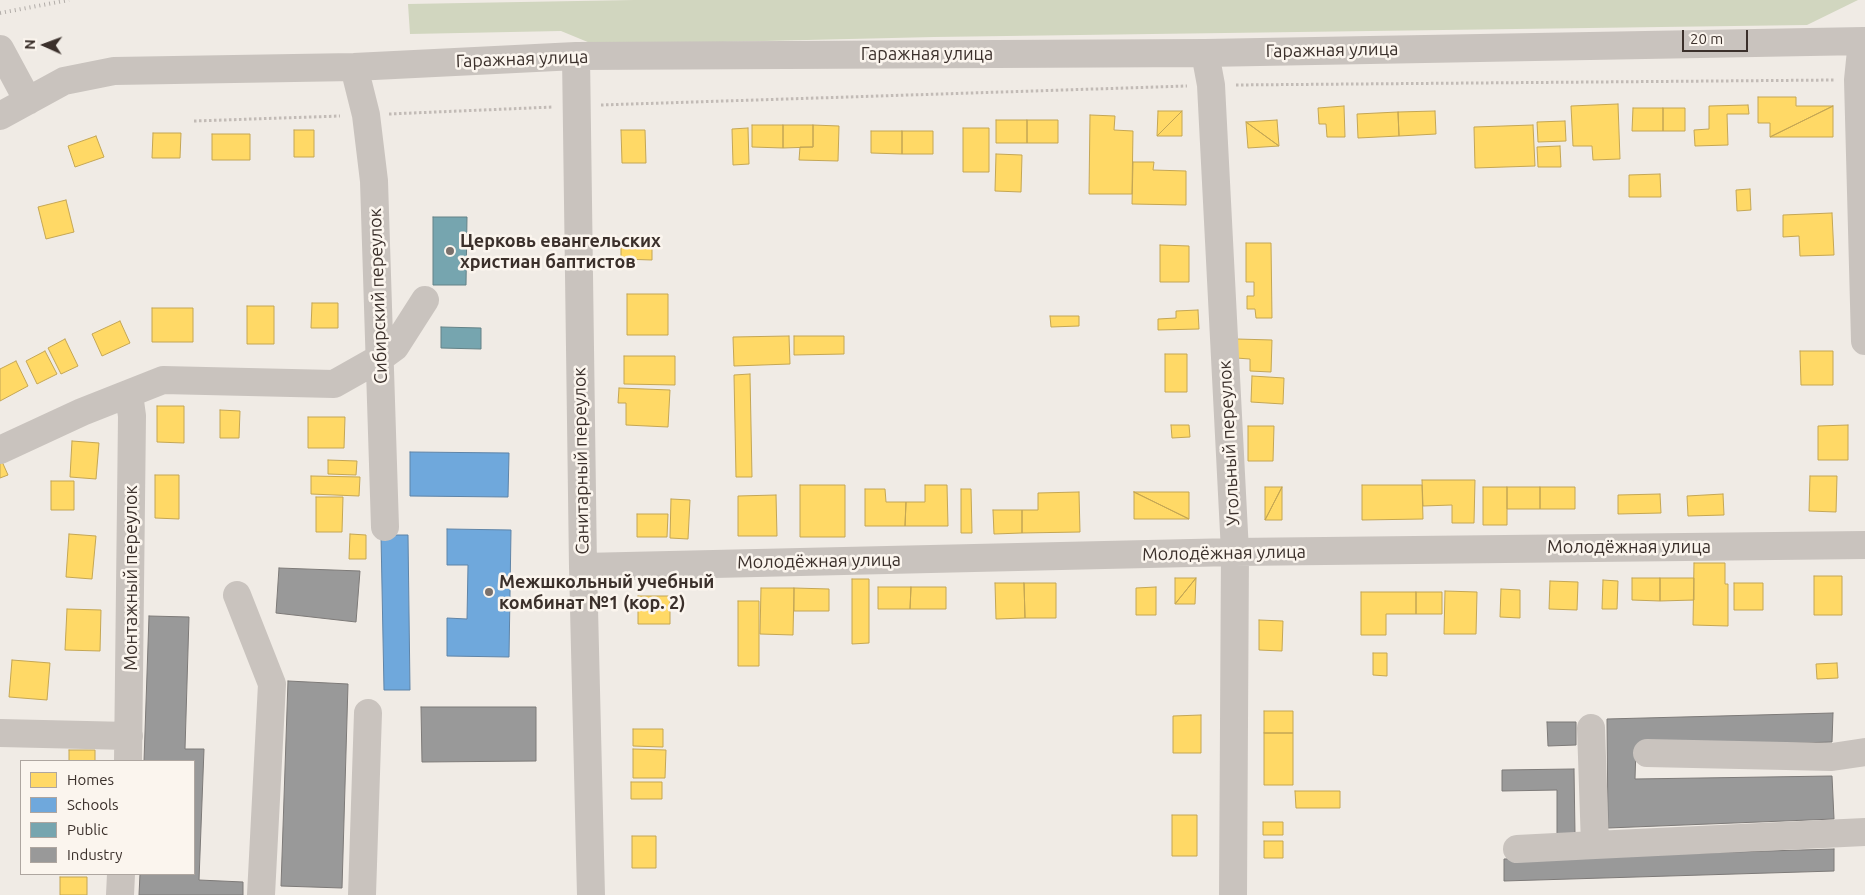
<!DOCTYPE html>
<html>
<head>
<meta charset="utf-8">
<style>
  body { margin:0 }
  #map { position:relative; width:1865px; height:895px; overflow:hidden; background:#f0ebe5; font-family:Ubuntu,sans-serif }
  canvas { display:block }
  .legend { position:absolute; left:20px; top:760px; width:175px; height:115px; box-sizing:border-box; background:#fbf5ee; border:1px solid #aea6a0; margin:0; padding:6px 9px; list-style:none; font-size:15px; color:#3b302b }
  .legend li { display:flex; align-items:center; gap:10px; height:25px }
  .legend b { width:25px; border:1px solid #aea6a0 }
  .north { position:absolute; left:20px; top:20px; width:50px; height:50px; -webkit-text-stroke:4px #fbf5ee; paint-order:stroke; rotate:272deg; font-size:14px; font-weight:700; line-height:20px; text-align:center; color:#3b302b }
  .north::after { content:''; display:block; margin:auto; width:18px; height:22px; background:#3b302b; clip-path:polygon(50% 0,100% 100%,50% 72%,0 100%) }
  .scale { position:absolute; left:1682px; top:30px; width:66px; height:22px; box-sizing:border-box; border:2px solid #3b302b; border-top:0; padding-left:6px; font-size:15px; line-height:18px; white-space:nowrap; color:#3b302b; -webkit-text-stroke:4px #fbf5ee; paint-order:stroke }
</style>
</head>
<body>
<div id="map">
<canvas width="1865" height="895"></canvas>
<ul class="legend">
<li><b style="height:14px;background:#ffd966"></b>Homes</li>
<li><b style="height:14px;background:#6fa8dc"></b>Schools</li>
<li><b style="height:14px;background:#76a5af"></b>Public</li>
<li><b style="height:14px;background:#999"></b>Industry</li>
</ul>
<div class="north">N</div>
<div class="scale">20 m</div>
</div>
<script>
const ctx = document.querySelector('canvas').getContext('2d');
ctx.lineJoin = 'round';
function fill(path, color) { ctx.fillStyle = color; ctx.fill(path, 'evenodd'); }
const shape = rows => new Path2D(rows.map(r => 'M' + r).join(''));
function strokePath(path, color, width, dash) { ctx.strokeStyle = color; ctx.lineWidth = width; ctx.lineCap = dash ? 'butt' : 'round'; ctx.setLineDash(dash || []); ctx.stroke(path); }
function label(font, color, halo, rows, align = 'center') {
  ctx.font = font + ' Ubuntu,sans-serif'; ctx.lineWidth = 5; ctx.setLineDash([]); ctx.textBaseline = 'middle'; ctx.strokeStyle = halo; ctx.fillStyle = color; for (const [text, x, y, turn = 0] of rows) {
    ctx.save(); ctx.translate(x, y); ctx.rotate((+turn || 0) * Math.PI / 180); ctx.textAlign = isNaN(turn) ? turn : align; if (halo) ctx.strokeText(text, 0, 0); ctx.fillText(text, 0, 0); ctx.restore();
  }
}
fill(shape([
  [634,0,1858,0,1807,25,934,37,595,45,561,31,410,34,408,4]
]), '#d1d6bf');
const homes = shape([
  [1758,97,1796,97,1796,106,1833,106,1770,137,1770,123,1758,123,1758,97],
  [1618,104,1620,159,1593,160,1592,146,1573,146,1571,106,1618,104],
  [1748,105,1749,114,1727,114,1728,145,1695,146,1694,130,1709,129,1709,106,1748,105],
  [1344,106,1345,137,1327,137,1326,124,1319,124,1318,108,1344,106],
  [1833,106,1833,137,1770,137,1833,106],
  [1633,108,1663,108,1663,131,1632,131,1633,108],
  [1663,108,1685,108,1685,131,1663,131,1663,108],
  [1158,111,1182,111,1157,136,1158,111],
  [1182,111,1182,136,1157,136,1182,111],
  [1435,111,1436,134,1399,136,1398,112,1435,111],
  [1398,112,1399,136,1358,138,1357,114,1398,112],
  [1090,115,1115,116,1114,130,1133,131,1132,194,1089,194,1090,115],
  [996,120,1027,120,1027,143,996,143,996,120],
  [1027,120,1058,120,1058,143,1027,143,1027,120],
  [1277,120,1279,146,1246,122,1277,120],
  [1565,121,1566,141,1538,142,1537,122,1565,121],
  [1246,122,1279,146,1248,148,1246,122],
  [752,125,783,125,783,148,752,147,752,125],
  [783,125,813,125,813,147,783,148,783,125],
  [813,125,839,126,838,161,799,160,800,147,813,147,813,125],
  [1533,125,1535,166,1475,168,1474,127,1533,125],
  [748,128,749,164,733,165,732,129,748,128],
  [963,128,989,128,989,172,963,172,963,128],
  [294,130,314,130,314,157,294,157,294,130],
  [621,130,645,130,646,163,622,163,621,130],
  [871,131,902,131,902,154,871,153,871,131],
  [902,131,933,131,933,154,902,154,902,131],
  [153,133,181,133,180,158,152,158,153,133],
  [212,134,250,134,250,160,212,160,212,134],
  [96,136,104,157,75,167,68,146,96,136],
  [1560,146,1561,167,1538,167,1537,147,1560,146],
  [996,154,1022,155,1021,192,995,191,996,154],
  [1133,162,1154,162,1153,170,1186,171,1186,205,1132,204,1133,162],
  [1660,174,1661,197,1629,197,1629,175,1660,174],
  [1750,189,1751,210,1737,211,1736,190,1750,189],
  [66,200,74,232,46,239,38,207,66,200],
  [1832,213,1834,255,1800,256,1799,236,1783,237,1783,215,1832,213],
  [621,243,652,244,652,260,621,259,621,243],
  [1246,243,1271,243,1272,318,1256,318,1255,309,1247,309,1247,296,1254,296,1254,282,1246,282,1246,243],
  [1160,245,1189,246,1189,282,1160,282,1160,245],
  [627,294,668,294,668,335,627,335,627,294],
  [312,303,338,303,338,328,311,328,312,303],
  [247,306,274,306,274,344,247,344,247,306],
  [152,308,193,308,193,342,152,342,152,308],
  [1198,310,1199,329,1158,330,1158,319,1176,318,1176,311,1198,310],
  [1050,316,1079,316,1079,326,1051,327,1050,316],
  [120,321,130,343,102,356,92,334,120,321],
  [789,336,790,364,734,366,733,337,789,336],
  [794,336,844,336,844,354,794,355,794,336],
  [65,339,78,366,61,374,48,348,65,339],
  [1237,339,1272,340,1271,372,1250,371,1250,359,1236,358,1237,339],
  [45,351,57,374,37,384,26,361,45,351],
  [1800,351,1833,351,1833,385,1801,385,1800,351],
  [1165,354,1187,354,1187,392,1165,392,1165,354],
  [624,356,675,356,675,385,624,384,624,356],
  [16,361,28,386,0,401,0,369,16,361],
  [750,374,752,477,736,477,734,375,750,374],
  [1252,376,1284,378,1283,404,1251,402,1252,376],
  [619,388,670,390,668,427,626,425,626,403,618,403,619,388],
  [157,406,184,406,184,443,157,442,157,406],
  [220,410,240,411,239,438,220,438,220,410],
  [308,417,345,417,344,448,308,448,308,417],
  [1171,425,1189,425,1190,437,1172,438,1171,425],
  [1848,425,1848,460,1818,460,1818,426,1848,425],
  [1248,426,1274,426,1273,461,1248,461,1248,426],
  [72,441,99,443,96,479,70,477,72,441],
  [0,457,8,475,0,478,0,457],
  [328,460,357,461,356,475,328,474,328,460],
  [155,475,179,475,179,519,155,518,155,475],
  [311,476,360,477,359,496,311,494,311,476],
  [1810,476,1837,476,1836,512,1809,511,1810,476],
  [1422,480,1475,480,1474,523,1452,523,1452,505,1423,506,1422,480],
  [51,481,74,481,74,510,51,510,51,481],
  [800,485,845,485,845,537,800,537,800,485],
  [925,485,947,485,948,526,905,526,906,502,925,502,925,485],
  [1362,485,1422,485,1423,519,1362,520,1362,485],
  [1265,487,1282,487,1265,520,1265,487],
  [1282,487,1282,520,1265,520,1282,487],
  [1483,487,1507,487,1507,525,1483,525,1483,487],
  [1507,487,1540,487,1540,509,1507,509,1507,487],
  [1540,487,1575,487,1575,509,1540,509,1540,487],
  [865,489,885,489,886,502,906,502,905,526,865,526,865,489],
  [961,489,971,489,972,533,961,533,961,489],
  [1079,492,1080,532,1022,533,1022,510,1038,510,1038,493,1079,492],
  [1134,492,1189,519,1134,519,1134,492],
  [1134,492,1189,492,1189,519,1134,492],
  [1660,494,1661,513,1618,514,1618,495,1660,494],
  [1723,494,1724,515,1688,516,1687,496,1723,494],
  [776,495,777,536,738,536,738,496,776,495],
  [316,497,343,497,342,532,316,532,316,497],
  [671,499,690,500,688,539,670,538,671,499],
  [993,510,1022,510,1022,533,994,534,993,510],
  [637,514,668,514,667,537,637,537,637,514],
  [69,534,96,536,92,579,66,577,69,534],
  [350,534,366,535,366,559,349,559,350,534],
  [1694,563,1725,563,1725,584,1728,584,1728,626,1693,625,1694,563],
  [1814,576,1842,576,1842,615,1814,615,1814,576],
  [1175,578,1196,578,1175,604,1175,578],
  [1196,578,1195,604,1175,604,1196,578],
  [1632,578,1660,578,1660,601,1632,600,1632,578],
  [1660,578,1694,578,1694,600,1660,601,1660,578],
  [852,579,869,579,869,643,852,644,852,579],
  [1603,580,1618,581,1617,609,1602,609,1603,580],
  [1550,581,1578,582,1577,610,1549,609,1550,581],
  [995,583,1024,583,1025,618,996,619,995,583],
  [1024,583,1056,583,1056,618,1025,618,1024,583],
  [1734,583,1763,583,1763,610,1734,610,1734,583],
  [878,587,911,587,910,609,878,609,878,587],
  [911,587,946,587,946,609,910,609,911,587],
  [1156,587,1156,615,1136,615,1136,588,1156,587],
  [761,588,794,588,793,635,760,634,761,588],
  [794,588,829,589,829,611,794,611,794,588],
  [1501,589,1520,590,1520,618,1500,617,1501,589],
  [1445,591,1477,592,1476,634,1444,634,1445,591],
  [1361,592,1416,592,1416,614,1386,614,1386,635,1361,635,1361,592],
  [1416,592,1442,592,1442,614,1416,614,1416,592],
  [638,596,670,596,670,624,638,624,638,596],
  [738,601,759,601,759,666,738,666,738,601],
  [67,609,101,610,100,651,65,650,67,609],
  [1259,620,1283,621,1282,651,1259,650,1259,620],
  [1373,653,1387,653,1387,676,1373,675,1373,653],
  [12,660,50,663,47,700,9,697,12,660],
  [1837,663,1838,678,1817,679,1816,664,1837,663],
  [1264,711,1293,711,1293,733,1264,733,1264,711],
  [1201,715,1201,753,1173,753,1173,716,1201,715],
  [633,729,663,729,663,747,633,746,633,729],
  [1264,733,1293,733,1293,785,1264,785,1264,733],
  [633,749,666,750,665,778,633,778,633,749],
  [69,750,95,750,95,761,69,761,69,750],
  [631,782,662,782,662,799,631,799,631,782],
  [1295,791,1340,791,1340,808,1296,808,1295,791],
  [1172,815,1197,815,1197,856,1172,856,1172,815],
  [1263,822,1283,822,1283,835,1263,835,1263,822],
  [632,836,656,836,656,868,632,868,632,836],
  [1264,841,1283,841,1283,858,1264,858,1264,841],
  [60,877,87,877,87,895,60,895,60,877]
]);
fill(homes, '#ffd966');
strokePath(homes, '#c4a654', 1);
const schools = shape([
  [410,452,509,453,508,497,410,496,410,452],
  [447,529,511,530,509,657,447,656,447,618,467,619,468,565,447,565,447,529],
  [381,535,408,535,410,690,384,690,381,535]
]);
fill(schools, '#6fa8dc');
strokePath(schools, '#5f84a7', 1);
const public = shape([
  [433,217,467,217,466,285,433,285,433,217],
  [441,327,481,328,481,349,441,348,441,327]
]);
fill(public, '#76a5af');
strokePath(public, '#648287', 1);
const industry = shape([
  [279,568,360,571,356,622,276,613,279,568],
  [149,616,189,617,185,749,204,749,199,880,243,882,243,895,139,895,140,874,194,874,194,761,144,761,149,616],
  [288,681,348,684,342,888,281,886,288,681],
  [421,707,536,707,536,761,422,762,421,707],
  [1833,713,1832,742,1636,748,1635,779,1832,776,1834,819,1608,828,1607,719,1833,713],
  [1547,722,1576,722,1576,745,1548,746,1547,722],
  [1574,769,1575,834,1557,834,1557,790,1502,791,1502,770,1574,769],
  [1834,849,1834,871,1504,881,1504,859,1834,849]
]);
fill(industry, '#999');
strokePath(industry, '#7d7a78', 1);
strokePath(shape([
  [1236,85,1835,80],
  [601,105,1187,86],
  [389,114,553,107],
  [194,121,340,116]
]), '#c2bbb6', 3, [2.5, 2.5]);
strokePath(shape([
  [1862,41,1858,80,1865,341],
  [0,49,28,101],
  [1205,53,1211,85,1235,552,1233,895],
  [576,56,583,567,591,895],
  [354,67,366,115,374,181,385,527],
  [0,116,64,81,114,71,354,67,576,56,1205,53,1865,41],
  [0,450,82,412,163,380,334,384,380,358,395,347,425,300],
  [583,567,1235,552,1865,545],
  [237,595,272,684,261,895],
  [1591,728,1595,845,1865,832],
  [0,733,129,736],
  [1647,753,1832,757,1865,752],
  [128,761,132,416,129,394],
  [1517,849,1595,845],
  [120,895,121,874],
  [362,895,368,713]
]), '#c9c3be', 28);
strokePath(shape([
  [0,13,69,0]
]), '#b1aca8', 4, [1, 4]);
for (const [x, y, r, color] of [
  [450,251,5,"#7a716c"],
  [489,592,5,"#7a716c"]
]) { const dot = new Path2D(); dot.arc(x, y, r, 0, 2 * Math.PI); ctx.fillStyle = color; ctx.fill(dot); strokePath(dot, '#fbf5ee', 2); }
label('18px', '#3b302b', '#fbf5ee', [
  ["Гаражная улица",1332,50,-1],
  ["Гаражная улица",927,54],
  ["Гаражная улица",522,59,-2],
  ["Сибирский переулок",378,296,-92],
  ["Угольный переулок",1229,443,-93],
  ["Санитарный переулок",581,461,-91],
  ["Молодёжная улица",1629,547],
  ["Молодёжная улица",1224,553,-1],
  ["Молодёжная улица",819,561,-1],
  ["Монтажный переулок",131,578,-90]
]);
label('bold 18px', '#3b302b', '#fbf5ee', [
  ["Церковь евангельских",460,241],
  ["христиан баптистов",460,262],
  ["Межшкольный учебный",499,582],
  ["комбинат №1 (кор. 2)",499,603]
], 'left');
</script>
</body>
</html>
